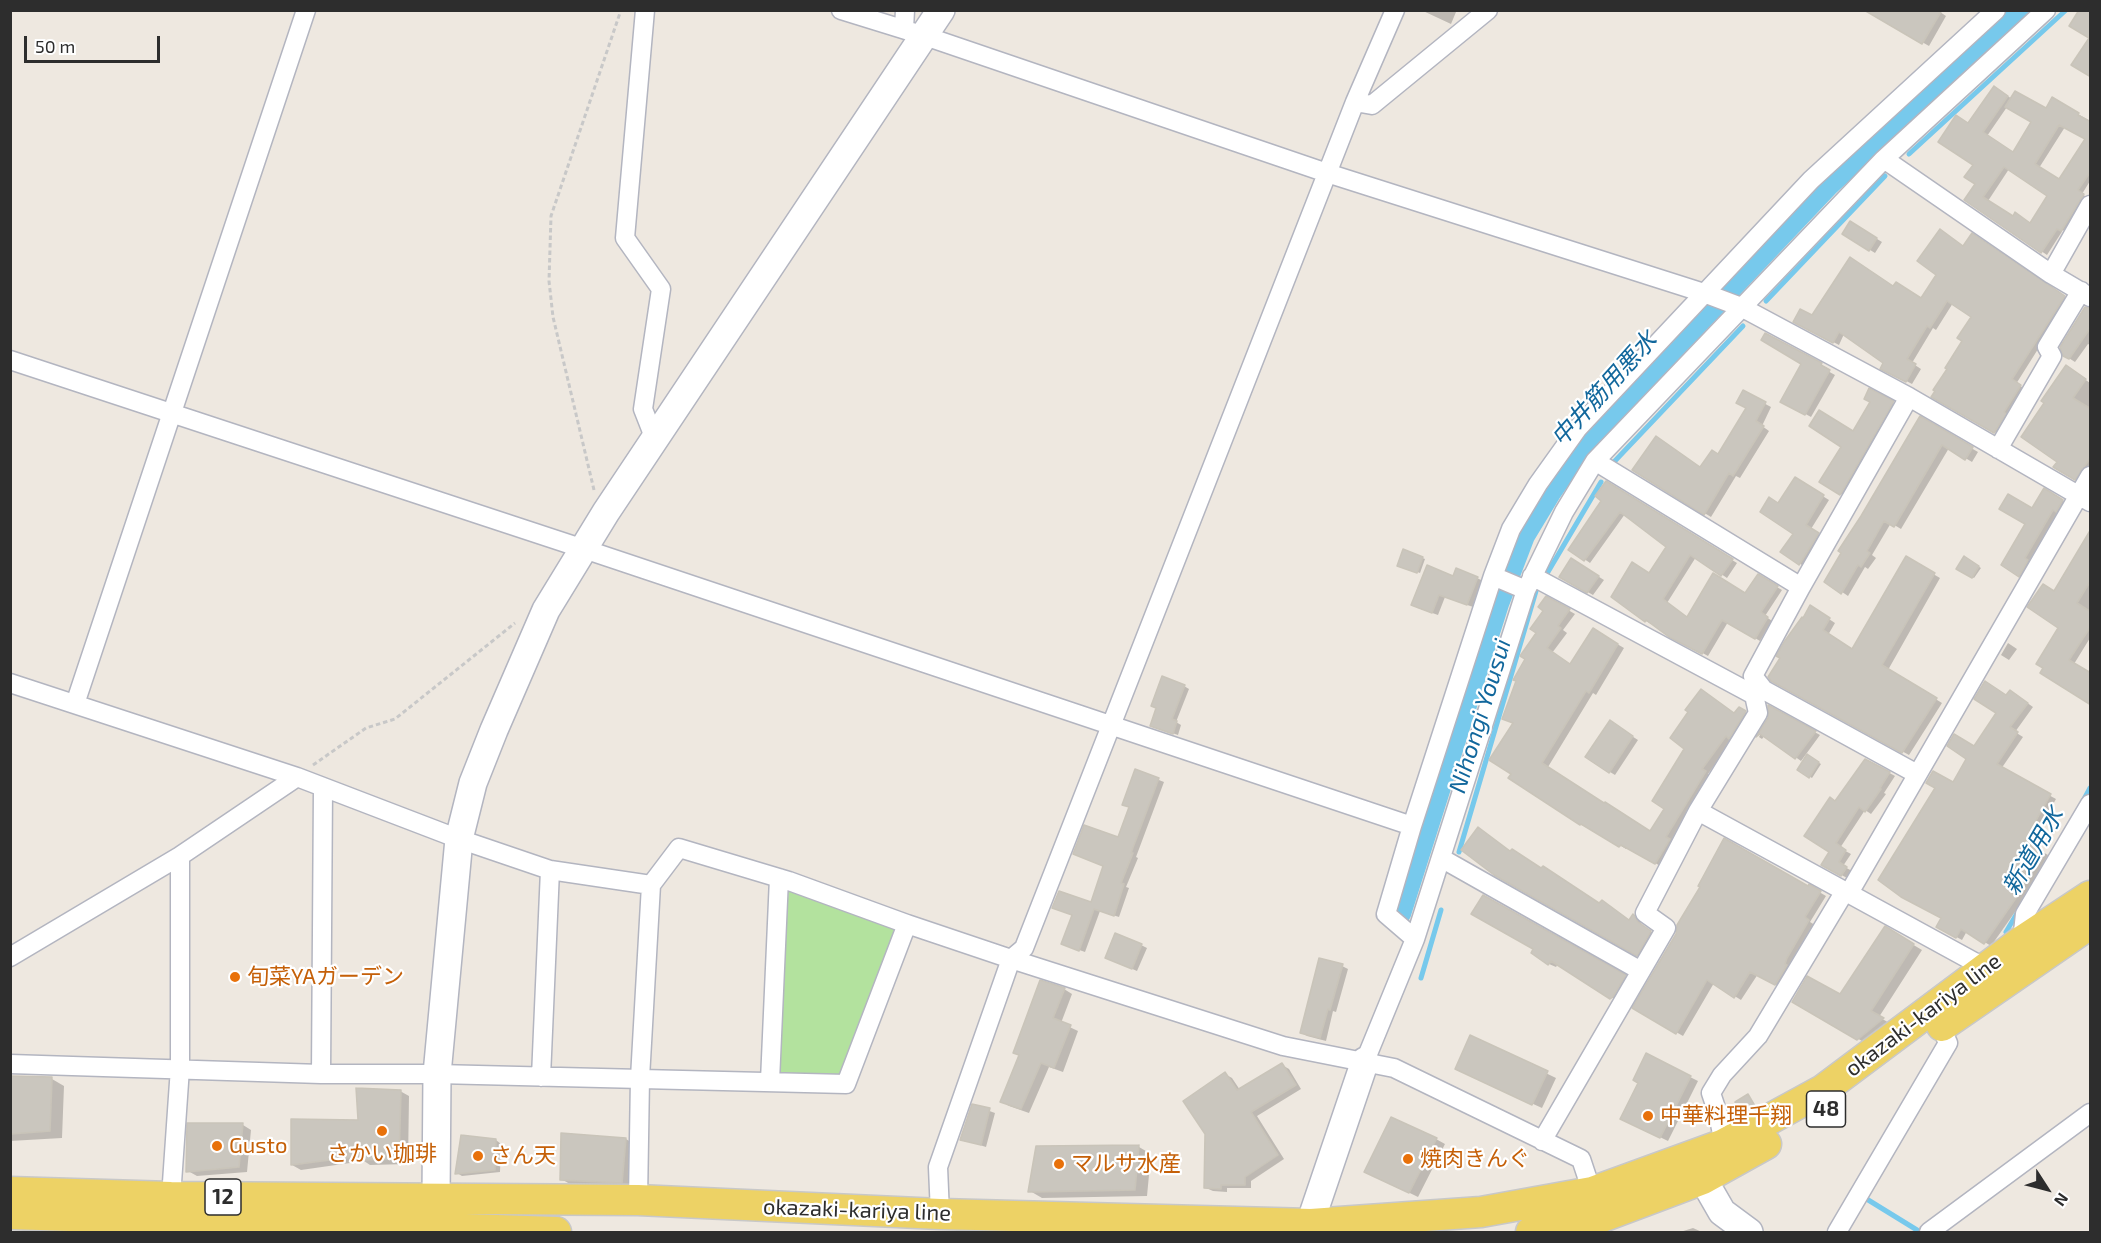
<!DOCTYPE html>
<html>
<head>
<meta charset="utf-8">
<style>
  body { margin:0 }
  #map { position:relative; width:2101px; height:1243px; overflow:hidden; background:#eee8e0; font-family:"Exo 2",sans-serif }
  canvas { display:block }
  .frame { position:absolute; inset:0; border:12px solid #2d2d2d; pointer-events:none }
  .north { position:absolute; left:2017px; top:1159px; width:60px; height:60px; -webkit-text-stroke:4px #fff; paint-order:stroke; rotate:126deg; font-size:16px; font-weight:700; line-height:24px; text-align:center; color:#2d2d2d }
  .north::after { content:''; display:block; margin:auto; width:21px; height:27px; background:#2d2d2d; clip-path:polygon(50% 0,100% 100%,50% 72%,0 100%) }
  .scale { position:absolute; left:24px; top:36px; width:136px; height:27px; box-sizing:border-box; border:3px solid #2d2d2d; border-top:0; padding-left:8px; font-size:18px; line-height:21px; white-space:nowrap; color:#2d2d2d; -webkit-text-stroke:4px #fff; paint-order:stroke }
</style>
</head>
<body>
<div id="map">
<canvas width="2101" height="1243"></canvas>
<div class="frame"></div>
<div class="north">N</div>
<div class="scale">50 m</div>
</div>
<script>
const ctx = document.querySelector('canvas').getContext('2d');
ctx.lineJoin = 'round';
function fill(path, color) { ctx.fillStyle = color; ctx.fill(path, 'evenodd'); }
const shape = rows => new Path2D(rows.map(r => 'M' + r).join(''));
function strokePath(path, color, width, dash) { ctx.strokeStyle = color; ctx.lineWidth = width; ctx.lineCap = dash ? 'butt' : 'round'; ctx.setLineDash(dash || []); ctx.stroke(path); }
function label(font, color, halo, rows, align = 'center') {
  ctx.font = font + ' "Exo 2","Noto Sans JP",sans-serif'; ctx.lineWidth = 4.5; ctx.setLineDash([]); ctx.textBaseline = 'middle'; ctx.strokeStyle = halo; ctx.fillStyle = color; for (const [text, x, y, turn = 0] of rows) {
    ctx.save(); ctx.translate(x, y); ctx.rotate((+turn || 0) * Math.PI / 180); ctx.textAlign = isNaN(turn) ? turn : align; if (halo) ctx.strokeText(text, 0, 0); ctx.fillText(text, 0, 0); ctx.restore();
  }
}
fill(shape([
  [789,881,907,924,850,1075,778,1081]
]), '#b3e29e');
fill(shape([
  [1453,10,1456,12,1451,24,1421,10],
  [1937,10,1946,16,1929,46,1873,14],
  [1999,90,2012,99,2046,110,2052,99,2090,121,2090,181,2082,194,2088,198,2067,233,2063,230,2047,255,1966,200,1977,184,1969,125],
  [2007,107,2033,122,2014,154,1987,136],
  [2065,127,2087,139,2059,181,2039,168],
  [2009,169,2049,196,2031,224,2013,218,1988,201],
  [1851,223,1882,242,1875,253,1844,234],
  [1978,238,2069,300,2016,384,2026,389,2000,435,1933,396,1964,340,1973,317,1953,303,1936,330,1933,328,1912,363,1921,369,1912,384,1882,368,1885,362,1844,334,1839,345,1795,322,1894,288,1922,300,1964,247],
  [2090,310,2090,345,2088,344,2075,362,2064,355],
  [1765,335,1827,368,1826,370,1835,375,1811,417,1782,401,1803,364],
  [2072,370,2090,383,2090,468,2081,482,2056,467,2059,461],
  [1870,390,1898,406,1846,497,1821,482,1854,433,1872,402],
  [1743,392,1771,407,1762,426,1769,431,1740,478,1736,476,1711,517,1634,470,1700,468,1718,455,1748,407],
  [1920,418,1978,452,1972,462,1949,448,1901,529,1891,523,1872,555,1876,558,1868,569,1865,567,1848,596,1826,581],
  [1795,479,1829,500,1811,529,1823,538,1805,567,1782,552,1795,533,1779,505],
  [1606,483,1737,563,1727,578,1696,557,1667,603,1688,618,1746,595,1758,576,1782,590,1765,616,1772,621,1760,641,1728,622,1708,656,1670,635,1652,622,1651,624,1646,621,1650,575,1668,547,1625,514,1590,563,1570,549,1603,501],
  [2044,490,2068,504,2059,512,2029,562,2033,564,2025,579,2003,565],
  [2090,532,2090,638,2074,664,2042,673,2060,628,2054,593],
  [1404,551,1425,559,1420,573,1401,566],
  [1906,558,1940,578,1888,670,1942,703,1909,755,1780,684,1817,611,1835,623,1828,635,1853,651],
  [1965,558,1981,568,1974,578,1959,569],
  [1572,560,1604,580,1593,595,1561,577],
  [1454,578,1477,578,1483,581,1473,607,1445,597,1438,615,1418,608],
  [1547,598,1575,614,1563,630,1567,633,1552,653,1571,666,1593,630,1624,648,1596,695,1593,693,1548,767,1604,805,1650,832,1739,709,1751,716,1708,774,1711,776,1672,842,1675,844,1662,867,1628,847,1626,849,1588,826,1587,828,1581,824,1511,778,1513,774,1514,723],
  [2008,643,2017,649,2009,660,2001,655],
  [1184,686,1189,689,1176,722,1181,725,1178,735,1152,726],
  [2016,695,2033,707,2015,732,2023,737,2001,769,2056,799,2030,845,2048,855,2022,902,1991,946,1967,931,1962,940,1938,927,1943,918,1953,784,2007,697],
  [1769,707,1820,735,1801,761,1765,735,1762,739,1759,737,1769,718],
  [1616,726,1638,740,1615,775,1610,772],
  [1807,756,1821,764,1812,778,1799,770],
  [1866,760,1895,776,1884,793,1886,794,1871,814,1865,810,1840,848,1851,854,1843,866,1852,871,1847,878,1823,865,1831,852,1836,802],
  [1136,771,1164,782,1136,857,1138,858,1126,887,1129,888,1119,917,1100,911,1085,952,1068,946,1092,904,1104,866,1075,854,1119,839,1131,808,1124,804],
  [1511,852,1630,921,1633,916,1638,919,1644,927,1656,935,1643,958,1495,874],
  [1809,886,1826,896,1810,922,1815,925,1782,988,1758,974,1741,1000,1714,983,1683,1036,1634,1008],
  [1483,897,1631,980,1618,1001,1558,964,1556,967,1549,964],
  [1885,928,1922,950,1879,1017,1891,1024,1867,1044,1794,1001,1841,996],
  [1141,945,1147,948,1137,971,1112,960],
  [1342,966,1348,969,1336,1012,1333,1011,1326,1041,1307,1036,1301,1033],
  [1064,989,1072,994,1061,1023,1078,1031,1063,1072,1049,1067,1029,1113,1009,1106,1002,1102],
  [1471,1037,1556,1078,1542,1108,1465,1073],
  [1646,1055,1698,1081,1668,1141,1629,1122],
  [1282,1065,1289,1069,1301,1089,1257,1116,1284,1159,1251,1181,1251,1188,1227,1188,1227,1192,1213,1191,1206,1188,1225,1074,1232,1078,1240,1090],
  [10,1078,52,1079,64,1086,62,1138,10,1141],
  [400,1091,409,1096,408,1164,370,1165,364,1161,301,1170,292,1165,359,1121],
  [1748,1096,1757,1108,1746,1114,1744,1113],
  [973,1105,995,1113,986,1147,961,1139],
  [243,1125,251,1130,247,1172,197,1176,188,1171],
  [626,1139,634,1144,631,1187,570,1184,561,1179],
  [1436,1139,1445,1144,1418,1197,1375,1176],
  [496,1140,501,1144,500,1172,462,1176,457,1173],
  [1139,1147,1151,1154,1147,1196,1042,1198,1030,1191],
  [1693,1228,1702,1232,1680,1232]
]), '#0003');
strokePath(shape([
  [1909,154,2066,10],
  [1766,301,1885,176],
  [1612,464,1743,326],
  [1545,577,1601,482],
  [2083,801,2090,788],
  [1459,852,1536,591],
  [2006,932,2019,910],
  [1421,978,1441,910],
  [1865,1198,1917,1230]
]), '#77c9ec', 5);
strokePath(shape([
  [1401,914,1499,604,1525,536,1551,493,1587,442,1829,186,2021,10]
]), '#77c9ec', 20);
const building = shape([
  [1864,10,1942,10,1922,44,1864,10],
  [2079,10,2091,10,2091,77,2071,65,2089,38,2069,26,2079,10],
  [1994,86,2008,96,1983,132,2013,152,2031,122,2005,107,2015,91,2046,108,2052,97,2079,113,2078,115,2091,122,2091,171,2078,190,2084,194,2061,231,2057,229,2041,253,1964,200,1975,184,1964,177,1973,165,1938,142,1956,115,1968,123,1994,86],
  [2059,125,2085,139,2059,179,2035,164,2059,125],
  [2004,167,2047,196,2030,223,2015,212,2013,216,1983,197,2004,167],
  [1850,221,1877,238,1869,251,1842,234,1850,221],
  [1940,229,1963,246,1972,233,2065,296,2012,379,2021,385,2004,412,2006,414,1994,433,1931,397,1935,391,1933,390,1947,369,1945,368,1962,341,1957,338,1971,317,1947,301,1930,328,1927,326,1907,359,1916,364,1906,382,1880,369,1883,363,1839,332,1833,343,1793,322,1800,309,1812,315,1850,257,1893,286,1896,282,1921,298,1936,275,1917,261,1940,229],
  [2085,307,2091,308,2091,327,2069,359,2063,356,2060,347,2085,307],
  [1765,333,1822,363,1821,365,1830,370,1805,415,1780,402,1801,364,1761,340,1765,333],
  [2066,365,2086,379,2073,398,2091,409,2091,457,2075,480,2053,467,2057,462,2021,437,2044,403,2041,401,2066,365],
  [1869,388,1894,401,1840,495,1819,482,1841,447,1809,426,1819,410,1853,431,1870,402,1864,399,1869,388],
  [1743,390,1766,402,1756,421,1764,426,1733,476,1729,473,1704,515,1632,470,1656,436,1700,467,1712,450,1718,454,1746,408,1736,403,1743,390],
  [1920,416,1973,447,1965,460,1942,445,1894,527,1884,521,1867,551,1870,553,1861,567,1858,565,1841,594,1824,582,1841,553,1838,551,1861,516,1920,416],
  [1795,477,1824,495,1806,525,1819,533,1799,565,1780,552,1793,534,1760,512,1769,497,1778,503,1795,477],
  [1606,481,1733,559,1721,576,1690,555,1663,599,1687,617,1713,573,1745,593,1758,574,1778,586,1761,612,1768,617,1755,639,1722,620,1702,654,1669,637,1646,620,1645,622,1611,597,1632,562,1649,573,1666,547,1620,512,1584,561,1568,550,1601,501,1595,496,1606,481],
  [2044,488,2063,500,2056,512,2053,510,2025,558,2028,560,2019,577,2001,565,2025,524,1999,509,2008,494,2032,508,2044,488],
  [2091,529,2091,580,2077,603,2091,612,2091,626,2069,660,2091,673,2091,705,2040,673,2043,668,2036,664,2058,628,2027,607,2043,584,2054,591,2091,529],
  [1403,549,1423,557,1417,573,1397,566,1403,549],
  [1906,556,1935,573,1882,665,1937,698,1902,753,1771,681,1768,677,1780,658,1776,656,1784,642,1802,617,1803,618,1810,605,1830,618,1823,630,1852,649,1906,556],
  [1964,556,1979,566,1972,578,1956,569,1964,556],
  [1571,558,1599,576,1587,593,1559,577,1571,558],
  [1427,565,1453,576,1456,568,1478,577,1467,605,1439,595,1432,613,1411,605,1427,565],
  [1546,596,1570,609,1558,626,1561,628,1547,648,1570,664,1593,628,1618,644,1589,693,1586,691,1542,763,1604,803,1605,802,1650,831,1664,809,1652,801,1684,749,1670,738,1688,712,1685,710,1701,689,1734,713,1739,707,1746,711,1729,739,1726,736,1702,769,1706,771,1666,837,1670,839,1655,864,1621,845,1619,847,1581,824,1580,825,1508,778,1511,774,1489,760,1513,723,1502,719,1516,681,1513,680,1525,659,1520,656,1536,633,1530,629,1543,611,1538,607,1546,596],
  [1162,676,1185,685,1172,719,1177,721,1173,734,1150,726,1156,708,1151,706,1162,676],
  [1985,681,2006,695,2010,690,2028,703,2010,727,2018,732,1997,764,2051,794,2025,840,2043,851,2016,898,1984,944,1961,929,1956,938,1936,927,1941,918,1901,897,1878,880,1935,788,1926,783,1933,771,1953,782,1966,759,1947,746,1954,734,1974,746,1996,713,1974,699,1985,681],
  [1768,705,1816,731,1795,759,1760,734,1756,737,1768,718,1768,705],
  [1610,720,1633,736,1609,773,1585,757,1610,720],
  [1807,754,1819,762,1809,778,1797,770,1807,754],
  [1865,759,1890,772,1880,788,1881,789,1865,812,1859,807,1836,843,1846,850,1839,862,1847,867,1841,876,1821,865,1829,852,1804,836,1830,797,1835,801,1865,759],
  [1135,769,1159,778,1131,853,1133,853,1121,883,1124,884,1114,916,1094,909,1079,951,1061,944,1072,915,1052,908,1059,891,1091,902,1103,866,1073,854,1084,825,1118,837,1129,807,1122,805,1135,769],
  [1478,827,1510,851,1512,849,1541,868,1543,866,1599,903,1602,900,1629,920,1633,914,1634,915,1638,922,1651,931,1637,956,1494,875,1461,850,1478,827],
  [1724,838,1808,886,1809,884,1821,891,1805,917,1809,920,1787,958,1785,964,1787,965,1775,985,1750,972,1734,998,1707,980,1676,1034,1632,1008,1676,934,1677,925,1700,887,1698,886,1724,838],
  [1483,895,1626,975,1613,997,1610,999,1551,961,1548,965,1531,953,1533,949,1471,914,1483,895],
  [1885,926,1914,944,1871,1011,1884,1018,1857,1040,1792,1002,1807,976,1840,994,1885,926],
  [1115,933,1142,944,1132,969,1105,958,1115,933],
  [1319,958,1343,964,1330,1010,1328,1009,1320,1038,1300,1033,1319,958],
  [1040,980,1065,988,1053,1018,1071,1025,1054,1068,1041,1063,1021,1109,1000,1102,1019,1055,1013,1053,1040,980],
  [1470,1035,1548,1071,1532,1105,1455,1069,1470,1035],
  [1646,1053,1691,1076,1660,1138,1620,1119,1638,1083,1633,1080,1646,1053],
  [1282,1063,1296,1085,1251,1112,1278,1155,1245,1177,1245,1185,1221,1185,1221,1189,1204,1188,1205,1134,1183,1101,1225,1072,1237,1090,1282,1063],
  [10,1076,52,1077,50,1131,10,1134,10,1076],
  [356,1088,401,1090,399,1159,360,1160,360,1156,291,1165,291,1119,358,1120,356,1088],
  [1748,1094,1755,1106,1743,1114,1735,1102,1748,1094],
  [972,1104,990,1108,981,1145,960,1140,972,1104],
  [1391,1117,1437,1138,1409,1193,1364,1172,1391,1117],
  [187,1123,243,1123,239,1167,186,1172,187,1123],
  [561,1133,626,1138,622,1183,560,1180,561,1133],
  [461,1135,496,1139,495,1170,455,1174,461,1135],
  [1139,1145,1135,1190,1028,1192,1036,1146,1139,1145]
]);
fill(building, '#cac6be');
strokePath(building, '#c9c4b9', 1.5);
const street = shape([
  [645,10,625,238,661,289,643,409,654,437],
  [841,10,925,36,1327,173,1704,293,1741,307,1909,397,2090,502],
  [904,29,905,10],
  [1355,102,1372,105,1488,10],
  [1884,159,2051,274,2090,297],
  [2051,274,2090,205],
  [10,360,584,549,1412,826,1493,576,1511,529,1538,484,1578,428,1811,180,1996,10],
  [1998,449,2052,356,2047,347,2081,291],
  [1595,461,1801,587,1909,397],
  [1493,576,1526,590],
  [1532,576,1754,695],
  [1801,587,1753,676,1764,690,1917,774],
  [10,683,297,777,459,839,550,870,651,885],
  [75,704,306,10],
  [1698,811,1987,969],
  [1412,826,1386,914,1415,939],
  [1441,858,1641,971],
  [2022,941,2025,914,2090,804],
  [10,957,180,856,297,777],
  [1365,1061,1415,939,1526,590,1564,512,1595,461,1884,159,2046,10],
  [10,1064,321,1074,437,1074,846,1084,907,924],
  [321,1074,323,788],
  [541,1077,550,870],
  [770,1081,779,878],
  [1542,1141,1666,928,1645,913,1698,811,1758,713,1754,695,1764,690],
  [1724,1144,1718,1114,1711,1093,1722,1075,1758,1036,1842,896,1849,893,2090,476],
  [171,1197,180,1068,180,856],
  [638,1200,640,1078,651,885,679,848,789,881,907,924,1011,959,1283,1046,1394,1068,1581,1159,1592,1192],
  [940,1214,938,1167,1011,959,1024,948,1355,102,1395,10],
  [1837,1232,1948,1043,1941,1027],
  [1929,1232,2090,1113]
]);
const secondary = shape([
  [1703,1179,1722,1212,1749,1232],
  [436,1199,437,1074,459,839,473,783,494,730,546,610,606,512,941,10],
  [1307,1232,1365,1061]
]);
const primary = shape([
  [1942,1026,2090,924],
  [10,1192,171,1197,638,1200,940,1214,1311,1224,1481,1212,1592,1192,1724,1144,1823,1090,2022,941,2090,896],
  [10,1214,556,1232],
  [1531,1232,1594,1220,1666,1193,1703,1179,1766,1144]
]);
strokePath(street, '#b3b5c0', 21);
strokePath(secondary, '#b3b5c0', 30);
strokePath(primary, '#c8c8c8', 33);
strokePath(shape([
  [594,490,553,317,549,281,551,216,621,10],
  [313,765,366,728,395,719,515,623]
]), '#c8c8c8', 3, [4.5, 3]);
strokePath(street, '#fff', 18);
strokePath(secondary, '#fff', 27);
strokePath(primary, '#edd265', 30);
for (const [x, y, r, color] of [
  [235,977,6,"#e8710a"],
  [1648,1116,6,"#e8710a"],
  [382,1131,6,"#e8710a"],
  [217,1146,6,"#e8710a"],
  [478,1156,6,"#e8710a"],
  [1408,1159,6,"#e8710a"],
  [1059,1164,6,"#e8710a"]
]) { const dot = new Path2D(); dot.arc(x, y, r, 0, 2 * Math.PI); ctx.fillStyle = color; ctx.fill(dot); strokePath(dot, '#fff', 2); }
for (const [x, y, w] of [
  [1826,1109,39],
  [223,1197,36]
]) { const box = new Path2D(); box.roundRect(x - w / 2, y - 18, w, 36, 4.5); ctx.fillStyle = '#fff'; ctx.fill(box); strokePath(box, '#2d2d2d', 1.5); }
label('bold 21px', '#2d2d2d', null, [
  ["48",1826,1109],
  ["12",223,1197]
]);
label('22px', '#c56008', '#fff', [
  ["旬菜YAガーデン",247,977],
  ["中華料理千翔",1660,1116],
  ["Gusto",229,1146],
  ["さかい珈琲",382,1154,"center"],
  ["さん天",490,1156],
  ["焼肉きんぐ",1420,1159],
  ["マルサ水産",1071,1164]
], 'left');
label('22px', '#2d2d2d', '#fff', [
  ["okazaki-kariya line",1923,1015,-37],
  ["okazaki-kariya line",857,1210,2]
]);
label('italic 24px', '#11679c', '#fff', [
  ["中井筋用悪水",1604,389,-48],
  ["Nihongi Yousui",1480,716,-73],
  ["新道用水",2033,851,-60]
]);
</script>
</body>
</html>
